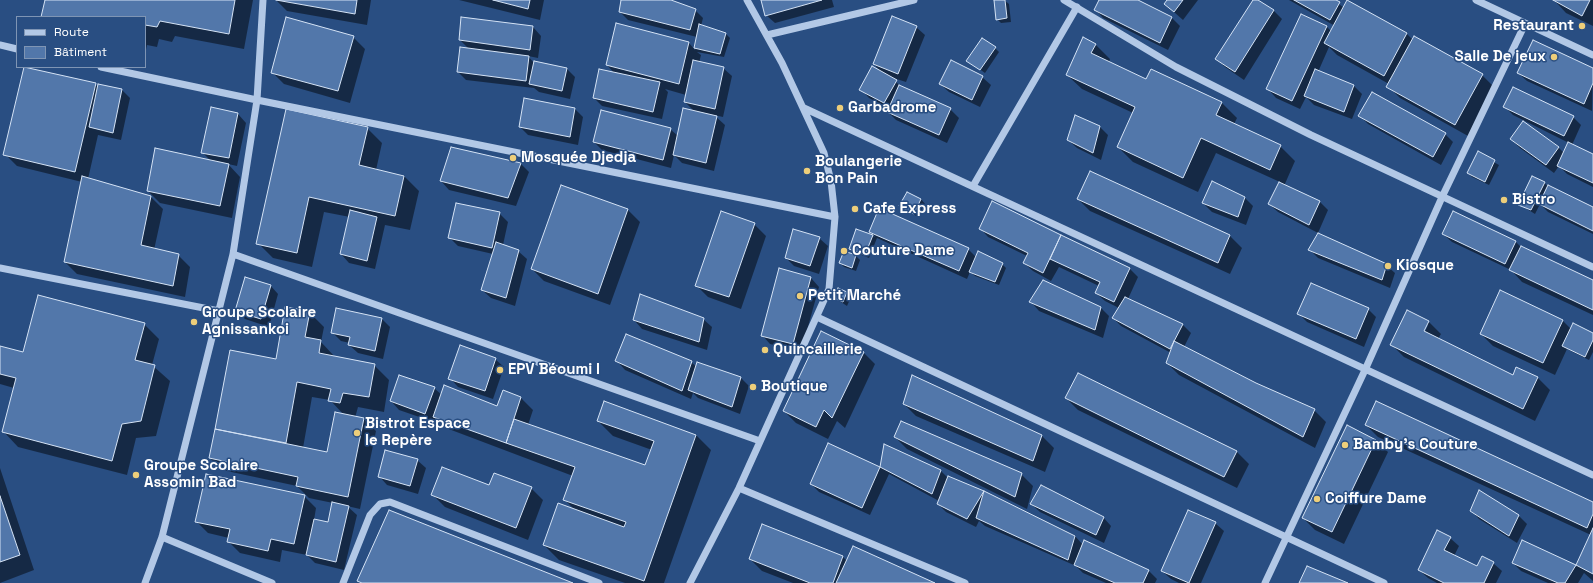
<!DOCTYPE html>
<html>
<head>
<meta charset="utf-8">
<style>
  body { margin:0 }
  #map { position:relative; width:1593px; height:583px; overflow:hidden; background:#294e82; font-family:"Space Grotesk",sans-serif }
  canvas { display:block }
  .legend { position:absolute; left:16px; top:16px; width:130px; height:52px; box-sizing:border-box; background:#294e82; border:1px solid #7f95b4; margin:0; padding:5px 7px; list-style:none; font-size:12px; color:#fff }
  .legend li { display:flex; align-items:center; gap:8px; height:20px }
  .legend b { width:20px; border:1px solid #7f95b4 }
</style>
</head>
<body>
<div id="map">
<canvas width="1593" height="583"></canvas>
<ul class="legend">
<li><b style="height:5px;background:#b2c8e6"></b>Route</li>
<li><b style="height:11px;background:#5277aa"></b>Bâtiment</li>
</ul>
</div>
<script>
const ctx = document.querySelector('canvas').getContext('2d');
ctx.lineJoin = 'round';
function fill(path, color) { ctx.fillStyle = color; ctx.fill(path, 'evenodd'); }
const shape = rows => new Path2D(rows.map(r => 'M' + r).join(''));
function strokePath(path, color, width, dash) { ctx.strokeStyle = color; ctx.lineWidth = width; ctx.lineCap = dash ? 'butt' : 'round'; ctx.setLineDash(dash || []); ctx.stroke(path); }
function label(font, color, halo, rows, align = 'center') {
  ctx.font = font + ' "Space Grotesk",sans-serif'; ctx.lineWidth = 3; ctx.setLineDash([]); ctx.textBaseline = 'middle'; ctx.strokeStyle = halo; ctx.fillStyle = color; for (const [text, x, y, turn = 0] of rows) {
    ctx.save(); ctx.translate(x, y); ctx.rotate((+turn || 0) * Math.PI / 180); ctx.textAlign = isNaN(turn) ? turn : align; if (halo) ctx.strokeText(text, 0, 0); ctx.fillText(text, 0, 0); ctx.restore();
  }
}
fill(shape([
  [46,0,253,0,244,49,175,36,172,42,159,39,157,47,147,45,145,55,145,17,42,17],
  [276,0,371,0,367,25,287,11],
  [459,0,544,0,540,20],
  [622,0,668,0,695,10,703,18,701,26,726,34,730,38,724,57,697,52,701,55,699,63,723,68,732,76,723,117,714,115,725,125,714,171,682,163,674,155,671,168,602,150,594,142,670,129,678,136,695,112,685,102,686,95,665,89,668,92,662,119,602,106,594,98,615,74,607,65,689,43,695,50,697,37,628,20,620,12],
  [762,0,832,0,834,7,775,23,766,15],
  [1004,0,1009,4,1011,22,1001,23,997,19],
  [1100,0,1136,0,1172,18,1180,26,1168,50,1103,18,1095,9],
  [1168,0,1198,0,1183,20,1165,4],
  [1254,0,1274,11,1282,19,1244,80,1225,67,1217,59],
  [1289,0,1334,0,1344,8,1348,2,1407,34,1413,40,1482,75,1494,87,1468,136,1400,98,1388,86,1389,84,1337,55,1329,47,1318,72,1354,86,1362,94,1352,119,1314,105,1306,97,1300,109,1276,98,1268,89,1327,27,1331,31,1335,26],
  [1554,0,1593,0,1593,26,1566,13],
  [533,27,541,36,538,58,528,56,534,63,567,69,575,77,570,99,539,92,534,88,466,80,458,72,469,49,460,40],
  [916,27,925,35,906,82,890,77,904,89,950,109,959,118,947,143,896,120,888,112,890,109,869,98,861,89,881,72,874,64],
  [353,37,365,49,350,103,284,84,272,72],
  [1095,44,1110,59,1109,62,1147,80,1151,70,1222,103,1237,118,1234,124,1280,146,1295,161,1284,186,1320,202,1328,210,1318,233,1278,212,1269,204,1280,182,1216,153,1198,192,1133,162,1118,147,1133,113,1082,89,1067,75],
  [995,48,999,52,985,73,968,61],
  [1593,69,1592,111,1527,81,1518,73],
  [982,77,991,85,980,107,949,92,940,84],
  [95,84,98,87,122,90,130,98,121,140,98,135,88,179,151,197,163,209,154,250,178,255,190,267,185,297,77,274,65,262,82,182,17,166,5,154],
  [1505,107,1573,117,1581,125,1572,145,1593,156,1593,187,1567,174,1559,166,1554,173,1520,148,1511,139,1558,147,1564,153,1569,143,1513,115],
  [574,108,583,117,578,145,528,135,520,127],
  [211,109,238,114,246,123,237,166,228,164,240,177,232,218,160,203,148,191,211,161,202,152],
  [1360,116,1445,134,1453,142,1441,165,1368,124],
  [1099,126,1108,135,1101,160,1077,148,1068,140],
  [367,128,382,143,376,170,404,176,419,191,410,230,385,225,375,269,349,263,341,254,350,217,324,212,312,267,273,258,258,243],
  [451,149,521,164,529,172,516,206,449,190,441,181],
  [1478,153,1499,165,1489,185,1472,177,1468,173],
  [1091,172,1230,236,1242,248,1230,274,1090,211,1078,199],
  [1544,182,1548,187,1593,208,1593,234,1548,212,1540,204,1535,214,1519,204],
  [561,186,628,210,640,222,610,305,544,281,532,269],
  [1245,198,1253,206,1246,225,1212,212,1203,203],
  [921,199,925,204,918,217,900,206],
  [993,203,1130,269,1138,277,1128,299,1183,325,1191,333,1184,347,1255,383,1314,410,1326,422,1315,448,1179,375,1167,363,1171,353,1121,326,1113,318,1119,308,1105,301,1096,293,1099,286,1059,267,1051,281,1033,271,1024,263,1027,256,988,237,980,228],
  [499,213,508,222,503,245,518,251,527,259,515,306,491,298,482,290,493,254,458,246,449,237],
  [754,224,766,236,741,309,708,297,696,285],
  [856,230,875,237,870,231,968,249,976,257,1002,264,1006,268,999,285,975,276,970,272,967,279,877,238,869,258,854,252,850,248],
  [1443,234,1516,242,1521,247,1593,281,1593,315,1522,282,1511,270,1452,242],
  [819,238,828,246,819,274,794,266,786,258],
  [1310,250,1386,265,1395,273,1390,288,1318,258],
  [844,252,856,256,860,260,856,271,844,267,840,263],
  [780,269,811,278,819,287,801,352,770,344,762,335],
  [1043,282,1101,308,1109,316,1103,338,1039,311,1031,302],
  [270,285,278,294,269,327,245,319,236,311],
  [839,290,847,293,851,297,847,306,835,298],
  [1500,291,1563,321,1571,329,1593,334,1593,352,1589,360,1567,349,1555,375,1493,346,1481,334],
  [1368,309,1376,317,1364,347,1307,322,1299,314],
  [309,312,324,327,321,342,335,357,374,365,389,380,384,412,358,407,355,418,364,419,376,431,360,509,347,506,357,515,344,570,315,563,307,555,282,550,280,562,240,553,228,541,229,538,208,533,196,521,304,496,316,508,314,520,329,523,333,503,309,498,297,486,222,470,210,458,216,428,277,360],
  [312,397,330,400,344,415,328,453,303,448],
  [382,319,390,327,383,359,358,353,349,345,350,343,341,341,332,332],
  [703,319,712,327,707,350,642,329,634,320],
  [1429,322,1441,334,1438,339,1514,376,1517,368,1538,378,1550,390,1535,421,1404,357,1392,345],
  [1426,325,1428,325,1423,336,1421,336],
  [144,324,159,339,152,365,170,381,156,436,136,438,127,475,18,447,4,432,14,388,0,384,0,347,24,353],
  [863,352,875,364,845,428,837,421,828,439,796,423,784,411],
  [495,359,504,367,493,399,458,387,450,378],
  [617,361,691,362,697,367,698,363,741,378,749,386,740,414,698,398,693,393,691,399,625,370],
  [434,388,442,395,498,407,504,391,521,398,533,410,528,425,646,467,652,450,613,436,598,421,696,435,711,450,664,583,625,583,559,560,544,545,576,511,564,499,573,476,446,428,435,418,434,422,399,410,391,401],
  [1066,398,1237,452,1249,464,1237,488,1078,410],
  [904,404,1042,436,1054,448,1045,472,916,416],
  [1366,425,1593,503,1593,581,1584,573,1578,583,1548,583,1521,571,1513,563,1522,542,1576,567,1591,535,1378,437],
  [1347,426,1376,440,1388,452,1344,544,1315,530,1303,518],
  [895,437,1021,474,1033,486,1027,509,907,449],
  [828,445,881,468,885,445,941,471,948,478,983,491,1075,536,1083,545,1148,570,1157,579,1155,583,1106,583,1083,573,1076,566,985,526,979,521,976,527,946,512,938,504,939,501,889,474,870,515,819,492,811,484],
  [417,460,426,468,418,494,387,485,379,476],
  [0,468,34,570,0,583],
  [531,488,543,500,528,540,445,507,433,495],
  [1479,491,1519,516,1527,524,1517,543,1479,519,1471,510],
  [1031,504,1103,517,1111,526,1104,543,1040,512],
  [1215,523,1224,531,1201,583,1179,583,1171,579,1162,571],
  [1450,538,1459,546,1454,556,1478,568,1493,563,1502,571,1496,583,1437,583,1428,578,1419,570],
  [843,557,847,561,933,583,793,583,762,571,750,559]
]), '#0007');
const building = shape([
  [45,0,235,0,229,34,160,21,157,27,145,25,145,17,41,17,45,0],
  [276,0,357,0,355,14,276,0],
  [493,0,530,0,528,9,493,0],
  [621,0,671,0,696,9,690,30,619,12,621,0],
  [761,0,822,0,765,16,761,0],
  [994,0,1005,0,1007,18,996,20,994,0],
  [1099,0,1138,0,1172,17,1160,43,1094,10,1099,0],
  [1167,0,1183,0,1174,12,1164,4,1167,0],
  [1253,0,1258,0,1274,10,1235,72,1215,59,1253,0],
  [1294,0,1336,0,1340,2,1330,20,1294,0],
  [1347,0,1407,33,1384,76,1324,43,1347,0],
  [1553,0,1590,0,1582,16,1553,0],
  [1301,14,1327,26,1292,101,1266,89,1301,14],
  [892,16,917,26,898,74,873,64,892,16],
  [286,17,354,36,338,91,271,73,286,17],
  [461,17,533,26,530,50,459,40,461,17],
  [616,23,689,42,679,84,606,65,616,23],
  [699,24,726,33,720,54,694,48,699,24],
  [1414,36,1483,74,1455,125,1386,87,1414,36],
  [1083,37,1096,44,1091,53,1146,79,1151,69,1222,102,1216,115,1281,145,1270,170,1201,138,1183,178,1117,147,1135,107,1066,75,1083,37],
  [982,38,996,47,980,70,966,61,982,38],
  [1533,40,1593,68,1593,83,1584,104,1517,73,1533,40],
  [460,47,529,56,526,81,457,72,460,47],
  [693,60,724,67,715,109,684,102,693,60],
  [951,60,983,76,972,100,939,84,951,60],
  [534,61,567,68,562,91,529,84,534,61],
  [872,66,897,80,884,103,859,90,872,66],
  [24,67,96,83,75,172,3,155,24,67],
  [599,69,660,82,653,112,593,98,599,69],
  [1315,69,1354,85,1344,112,1304,96,1315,69],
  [98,84,122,89,113,133,89,127,98,84],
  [899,85,951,108,939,135,887,112,899,85],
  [1513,87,1574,116,1564,136,1503,107,1513,87],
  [1372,92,1446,133,1433,157,1358,116,1372,92],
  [524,98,575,108,570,137,519,127,524,98],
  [211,107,238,113,229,158,201,153,211,107],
  [683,108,717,116,706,163,673,155,683,108],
  [286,109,368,127,359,165,404,176,395,216,309,197,297,253,256,244,286,109],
  [601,110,671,128,663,160,593,142,601,110],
  [1075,115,1100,126,1093,153,1067,140,1075,115],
  [1523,121,1559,147,1546,165,1510,139,1523,121],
  [1568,142,1593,154,1593,183,1557,166,1568,142],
  [451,147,521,163,508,198,440,181,451,147],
  [155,148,229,164,220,206,147,191,155,148],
  [1478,151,1495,160,1485,182,1467,173,1478,151],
  [1090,171,1230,235,1218,263,1077,199,1090,171],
  [82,176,151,196,141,245,179,254,173,286,64,262,82,176],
  [1532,176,1545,182,1531,210,1518,205,1532,176],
  [1212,181,1245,197,1238,217,1202,203,1212,181],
  [1279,182,1320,201,1309,225,1268,204,1279,182],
  [561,185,628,209,598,294,531,269,561,185],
  [1548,185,1593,207,1593,231,1539,204,1548,185],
  [907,192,921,199,914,214,899,206,907,192],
  [992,201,1061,235,1043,273,1023,263,1028,253,979,229,992,201],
  [456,203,500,212,492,248,448,238,456,203],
  [879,208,969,248,959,271,869,232,879,208],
  [350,210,377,217,367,261,340,254,350,210],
  [721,211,755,223,729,297,695,286,721,211],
  [1453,211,1516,241,1505,264,1442,234,1453,211],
  [793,229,820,237,810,266,785,258,793,229],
  [856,229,873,235,865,255,849,249,856,229],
  [1318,233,1387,264,1382,280,1308,250,1318,233],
  [1061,235,1130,268,1114,302,1095,293,1100,282,1050,259,1061,235],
  [496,242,519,250,506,298,481,290,496,242],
  [1521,246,1593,280,1593,310,1509,270,1521,246],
  [844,251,856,255,852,268,839,263,844,251],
  [978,251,1003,263,995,282,969,272,978,251],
  [779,268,811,277,793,344,761,336,779,268],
  [245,277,271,285,261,319,235,311,245,277],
  [1043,280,1101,307,1095,330,1029,302,1043,280],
  [1311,283,1369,308,1356,339,1297,314,1311,283],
  [838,288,847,292,843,302,834,298,838,288],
  [1500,290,1563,320,1543,363,1480,334,1500,290],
  [640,294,704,318,699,342,633,320,640,294],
  [38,295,145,323,135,360,155,365,141,421,122,424,112,461,2,432,16,378,0,374,0,346,23,352,38,295],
  [1125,297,1183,324,1170,349,1112,318,1125,297],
  [285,307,310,311,305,337,321,340,319,353,375,364,369,397,343,393,340,403,328,401,331,389,297,382,286,443,215,429,230,350,276,359,285,307],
  [336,308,382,318,375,351,348,345,350,337,331,333,336,308],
  [1407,310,1429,321,1424,331,1513,375,1516,367,1538,377,1523,409,1390,345,1407,310],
  [1573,323,1593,333,1593,340,1585,357,1562,346,1573,323],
  [821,331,864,352,832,418,824,410,816,427,783,411,821,331],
  [626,334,692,361,682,391,615,361,626,334],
  [1174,341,1256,383,1315,409,1303,437,1166,363,1174,341],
  [460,345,496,358,485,391,448,379,460,345],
  [697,362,741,377,732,407,688,390,697,362],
  [1078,373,1237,451,1224,477,1065,398,1078,373],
  [399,375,435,387,425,414,390,401,399,375],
  [912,375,1042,435,1033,461,903,404,912,375],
  [444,385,497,406,503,390,521,397,506,443,433,417,444,385],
  [604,401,696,435,644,581,543,545,558,503,624,527,626,522,563,500,575,467,506,443,514,419,645,465,654,441,597,421,604,401],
  [1376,401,1593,502,1593,514,1587,528,1365,425,1376,401],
  [335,412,364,418,348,497,296,486,298,477,209,458,215,429,327,452,335,412],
  [901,421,1022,473,1015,497,894,437,901,421],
  [1347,425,1376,440,1332,532,1302,518,1347,425],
  [828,443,880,467,862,508,810,484,828,443],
  [884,444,941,470,932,494,880,467,884,444],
  [385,450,418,459,410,486,378,477,385,450],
  [442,467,489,485,494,473,532,487,516,528,431,495,442,467],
  [206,474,305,495,294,544,271,539,268,551,227,542,230,529,195,522,206,474],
  [948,476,984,491,967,519,937,504,948,476],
  [1041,485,1104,517,1096,535,1030,504,1041,485],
  [1479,490,1519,515,1509,536,1470,511,1479,490],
  [984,491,1075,536,1068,560,976,518,984,491],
  [0,496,20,555,0,562,0,496],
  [332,502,349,506,336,562,306,555,314,519,328,522,332,502],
  [389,510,573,583,362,583,357,581,389,510],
  [1188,510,1216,522,1189,583,1161,571,1188,510],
  [762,524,843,556,833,583,810,583,749,559,762,524],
  [1593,528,1593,574,1576,565,1593,528],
  [1437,530,1451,537,1444,550,1477,566,1482,556,1494,562,1484,583,1444,583,1418,570,1437,530],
  [1084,540,1149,570,1143,583,1115,583,1074,565,1084,540],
  [1522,540,1576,565,1565,583,1558,583,1512,563,1522,540],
  [853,546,935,583,836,583,853,546],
  [1307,566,1348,583,1299,583,1307,566]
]);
fill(building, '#5277aa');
strokePath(building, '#d5e3f5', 1);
strokePath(shape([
  [1064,0,1176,67,1311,135,1593,267],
  [1476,0,1593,55],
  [767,35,914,0],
  [0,45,17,49],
  [101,67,257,100,835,217],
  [804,108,1593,475],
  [973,186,1077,7],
  [233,254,760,441],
  [0,268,219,311],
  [817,317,1384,583],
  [739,488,965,583],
  [162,537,272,583],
  [145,583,162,537,233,254,257,100,263,0],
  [343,583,370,515,380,504,390,502,599,583],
  [690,583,739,488,829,289,835,217,831,181,824,153,782,63,747,0],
  [1265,583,1365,370,1443,195,1525,24]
]), '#b2c8e6', 7);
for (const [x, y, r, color] of [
  [1582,26,4,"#edce7a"],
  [1554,57,4,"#edce7a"],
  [840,108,4,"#edce7a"],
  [513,158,4,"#edce7a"],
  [807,171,4,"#edce7a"],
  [1504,200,4,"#edce7a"],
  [855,209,4,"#edce7a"],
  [844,251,4,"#edce7a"],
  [1388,266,4,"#edce7a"],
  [800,296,4,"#edce7a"],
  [194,322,4,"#edce7a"],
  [765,350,4,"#edce7a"],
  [500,370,4,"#edce7a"],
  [753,387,4,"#edce7a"],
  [357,433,4,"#edce7a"],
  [1345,445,4,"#edce7a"],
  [136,475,4,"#edce7a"],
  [1317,499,4,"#edce7a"]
]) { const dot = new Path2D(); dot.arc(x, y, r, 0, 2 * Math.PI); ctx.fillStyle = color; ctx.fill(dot); strokePath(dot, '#294e82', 1.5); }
label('bold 15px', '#fff', '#294e82', [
  ["Restaurant",1574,26,"right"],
  ["Salle De jeux",1546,57,"right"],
  ["Garbadrome",848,108],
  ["Mosquée Djedja",521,158],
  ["Boulangerie",815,162],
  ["Bon Pain",815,179],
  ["Bistro",1512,200],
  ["Cafe Express",863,209],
  ["Couture Dame",852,251],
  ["Kiosque",1396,266],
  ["Petit Marché",808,296],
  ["Groupe Scolaire",202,313],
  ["Agnissankoi",202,330],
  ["Quincaillerie",773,350],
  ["EPV Béoumi I",508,370],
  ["Boutique",761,387],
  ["Bistrot Espace",365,424],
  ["le Repère",365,441],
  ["Bamby's Couture",1353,445],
  ["Groupe Scolaire",144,466],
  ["Assomin Bad",144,483],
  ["Coiffure Dame",1325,499]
], 'left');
</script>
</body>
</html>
